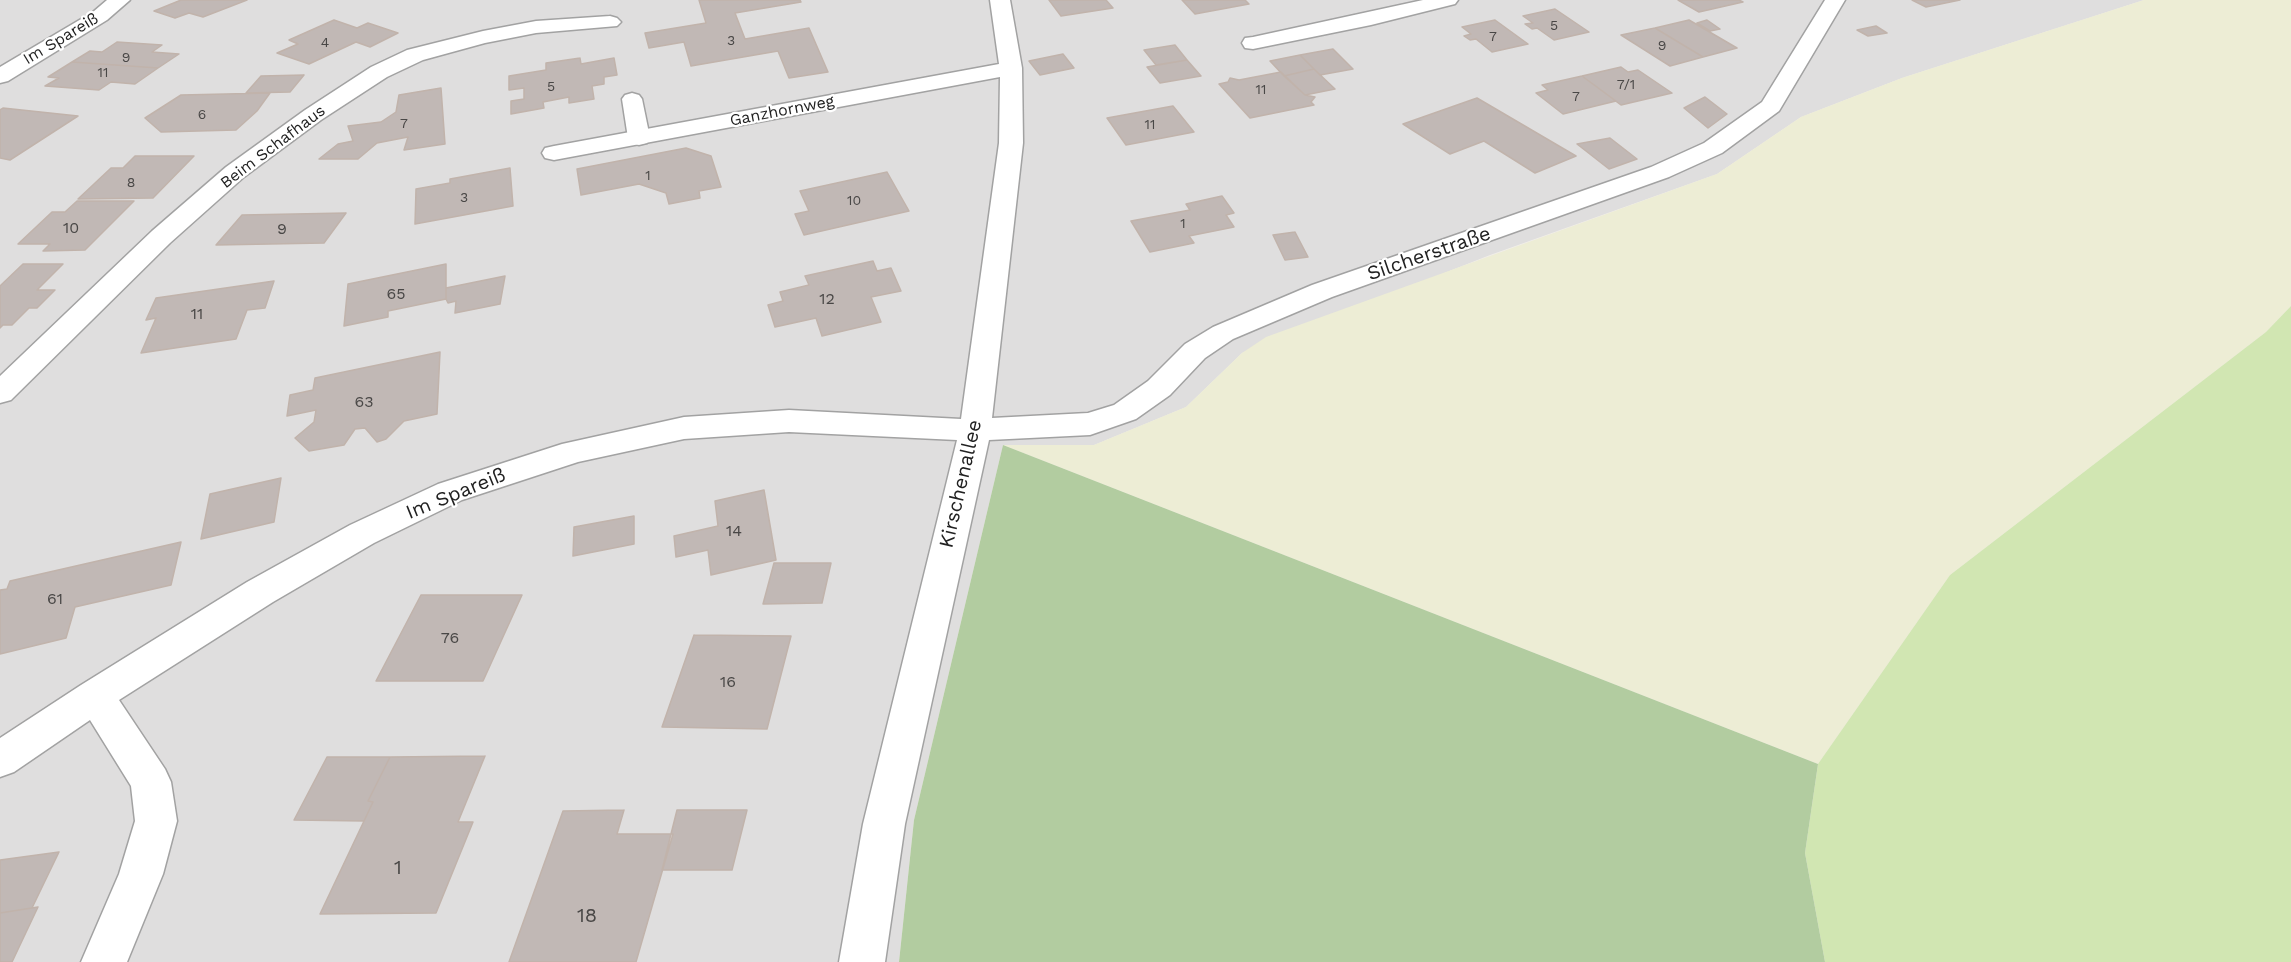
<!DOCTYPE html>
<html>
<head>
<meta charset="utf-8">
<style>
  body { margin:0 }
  canvas { display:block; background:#f0ede8 }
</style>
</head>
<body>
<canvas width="2291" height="962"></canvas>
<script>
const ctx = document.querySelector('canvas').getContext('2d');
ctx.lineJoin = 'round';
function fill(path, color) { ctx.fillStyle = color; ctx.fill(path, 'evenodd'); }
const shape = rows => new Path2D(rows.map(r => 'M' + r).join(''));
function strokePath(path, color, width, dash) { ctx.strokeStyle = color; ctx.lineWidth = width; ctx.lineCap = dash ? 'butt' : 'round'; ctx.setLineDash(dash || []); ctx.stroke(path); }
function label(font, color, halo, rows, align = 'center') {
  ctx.font = font + ' "Work Sans",sans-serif'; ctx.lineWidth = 4.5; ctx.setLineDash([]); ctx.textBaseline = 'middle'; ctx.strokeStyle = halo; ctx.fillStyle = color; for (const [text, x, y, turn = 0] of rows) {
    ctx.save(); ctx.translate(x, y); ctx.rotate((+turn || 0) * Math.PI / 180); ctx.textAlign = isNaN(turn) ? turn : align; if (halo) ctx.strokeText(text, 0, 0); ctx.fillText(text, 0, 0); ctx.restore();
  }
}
fill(shape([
  [0,0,2144,0,1902,78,1801,117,1717,174,1490,255,1242,353,1186,407,1094,445,1003,445,914,820,899,962,0,962]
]), '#dfdede');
fill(shape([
  [2144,0,2291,0,2291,306,2266,332,1950,575,1818,764,1003,445,1094,445,1186,407,1242,353,1266,337,1717,174,1801,117,1902,78]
]), '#ededd5');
fill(shape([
  [2291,306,2291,962,1825,962,1805,853,1818,764,1950,575,2266,332]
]), '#d1e6b2');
fill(shape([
  [1003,445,1818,764,1805,853,1825,962,899,962,914,820]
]), '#b2cca0');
const building = shape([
  [181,0,247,0,203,17,189,13,175,18,154,11,181,0],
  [699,0,800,0,801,2,735,13,745,39,809,28,828,72,789,78,778,51,691,66,684,42,649,48,645,33,706,23,699,0],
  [1049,0,1106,0,1113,8,1061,16,1049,0],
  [1182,0,1245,0,1249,4,1195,14,1182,0],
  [1678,0,1739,0,1743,2,1699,12,1678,0],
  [1912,0,1960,0,1926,7,1912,0],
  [1555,9,1589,32,1554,40,1537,28,1532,29,1525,24,1533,23,1523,16,1555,9],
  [334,20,357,28,368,23,398,33,370,47,356,42,309,64,277,53,298,44,289,40,334,20],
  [1495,20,1528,44,1492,52,1476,39,1470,40,1464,36,1471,34,1462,27,1495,20],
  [1689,20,1737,48,1703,57,1655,28,1689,20],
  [1707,20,1720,29,1710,31,1697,23,1707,20],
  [1876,26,1887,33,1868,36,1857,30,1876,26],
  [1655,28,1703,57,1670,66,1621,35,1655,28],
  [117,42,162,45,152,52,179,54,158,68,72,62,90,51,102,52,117,42],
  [1175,45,1187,60,1156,65,1144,50,1175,45],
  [1333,49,1353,69,1320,75,1300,55,1333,49],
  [1063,54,1074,68,1040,75,1029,61,1063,54],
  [1300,55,1314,69,1284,76,1270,61,1300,55],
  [580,58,581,64,614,58,617,75,604,77,604,84,592,86,594,99,569,103,569,97,543,102,544,108,511,114,511,101,524,99,524,88,509,90,509,76,546,70,546,63,580,58],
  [1187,60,1201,76,1160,83,1147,67,1187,60],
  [72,62,158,68,135,84,111,82,99,90,45,86,59,78,48,77,72,62],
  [1621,67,1628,72,1638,70,1672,93,1621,105,1582,76,1621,67],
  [1314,69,1335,89,1305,95,1284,76,1314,69],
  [1281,72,1305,95,1315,97,1311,102,1314,105,1250,118,1219,84,1228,82,1230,78,1239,80,1281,72],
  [304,75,290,92,246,93,261,76,304,75],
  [1582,76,1616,101,1563,114,1536,93,1548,90,1542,85,1582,76],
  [441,88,445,144,404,150,408,137,377,143,358,159,319,159,338,144,353,141,348,126,381,122,396,112,399,95,441,88],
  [270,93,257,111,236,130,161,132,145,118,181,95,270,93],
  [1705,97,1727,114,1708,128,1684,108,1705,97],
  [1477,98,1576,156,1535,173,1484,141,1450,154,1403,124,1477,98],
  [1173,106,1194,132,1126,145,1107,118,1173,106],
  [3,108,78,116,10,160,0,158,0,110,3,108],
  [1610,138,1637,159,1609,169,1577,144,1610,138],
  [686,148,711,156,721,187,699,191,700,198,669,204,666,193,639,184,581,195,577,169,686,148],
  [135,156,194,156,153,198,78,199,111,168,123,168,135,156],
  [510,168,513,206,415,224,416,189,450,183,450,179,510,168],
  [887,172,909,211,804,235,795,214,809,211,800,191,887,172],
  [1222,196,1234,213,1226,215,1234,227,1189,236,1194,243,1150,252,1131,221,1190,210,1186,204,1222,196],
  [77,201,134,201,85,250,43,251,50,244,18,244,52,212,65,212,77,201],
  [346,213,324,243,216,245,242,215,346,213],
  [1295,232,1308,257,1285,260,1273,235,1295,232],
  [873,261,877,271,891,268,901,291,871,297,881,322,822,336,816,318,775,327,768,305,783,301,780,292,809,285,805,276,873,261],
  [23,264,63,264,37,290,55,290,37,308,29,308,12,325,3,325,0,328,0,286,23,264],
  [446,264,446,299,388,311,388,317,344,326,348,284,446,264],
  [505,276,500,304,455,313,456,301,448,303,446,299,446,288,505,276],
  [274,281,265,308,247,310,236,339,141,353,156,318,146,320,156,298,274,281],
  [440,352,437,414,404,421,386,439,377,442,365,428,355,429,344,445,309,451,295,438,314,422,316,410,287,416,290,395,313,390,315,378,440,352],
  [281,478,274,522,201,539,210,494,281,478],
  [764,490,776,560,711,575,708,550,676,557,674,536,718,526,715,501,764,490],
  [634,516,634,544,573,556,574,527,634,516],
  [181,542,171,585,75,607,66,638,0,654,0,590,7,589,10,581,181,542],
  [774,563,831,563,822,603,763,604,774,563],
  [421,595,522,595,483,681,376,681,421,595],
  [694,635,791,636,767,729,662,727,694,635],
  [485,756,458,822,473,822,436,913,320,914,373,802,368,801,390,757,485,756],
  [327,757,390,757,368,801,373,802,364,821,294,820,327,757],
  [624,810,617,834,673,834,636,962,509,962,563,811,624,810],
  [677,810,747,810,732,870,662,870,677,810],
  [59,852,32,908,0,913,0,860,59,852],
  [38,907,12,962,0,962,0,913,38,907]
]);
fill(building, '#c1b8b5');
strokePath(building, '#c1b3ab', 1.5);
const lane = shape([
  [632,93,639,95,642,99,650,138,647,143,639,145,631,143,628,138,622,99,625,95,632,93]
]);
const street = shape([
  [107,0,130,0,107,20,8,81,0,83,0,67,93,12,107,0],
  [990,0,1010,0,1022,68,1023,143,992,418,1088,413,1114,405,1148,381,1185,344,1213,327,1312,285,1651,167,1704,143,1762,102,1825,0,1845,0,1779,111,1722,153,1669,177,1332,297,1233,339,1205,358,1170,395,1136,419,1090,435,989,440,905,824,885,962,839,962,863,824,957,440,789,432,684,439,578,462,462,500,374,543,273,602,119,700,165,769,171,782,177,821,163,874,127,962,81,962,119,874,135,821,131,786,90,720,14,772,0,777,0,738,81,685,247,582,350,525,438,484,562,444,684,417,789,410,961,419,999,143,1000,77,554,160,545,158,542,153,545,148,554,146,999,64,990,0],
  [1423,0,1458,0,1455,4,1371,25,1253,49,1245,48,1242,43,1245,38,1253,37,1423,0],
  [610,16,617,18,621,22,617,26,536,33,485,43,423,60,387,77,321,120,244,177,170,243,11,400,0,403,0,376,152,231,226,167,305,110,371,67,407,50,483,31,536,21,610,16]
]);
strokePath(lane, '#a2a2a2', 3);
strokePath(street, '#a2a2a2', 3);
fill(lane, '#fff');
fill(street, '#fff');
label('14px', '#494746', null, [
  ["5",1554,26],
  ["7",1493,37],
  ["3",731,41],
  ["4",325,43],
  ["9",1662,46],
  ["9",126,58],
  ["11",103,73],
  ["7/1",1626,85],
  ["5",551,87],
  ["11",1261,90],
  ["7",1576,97],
  ["6",202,115],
  ["7",404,124],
  ["11",1150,125],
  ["1",648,176],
  ["8",131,183],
  ["3",464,198],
  ["10",854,201],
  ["1",1183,224]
]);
label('16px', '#212121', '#fff', [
  ["Im Spareiß",61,39,-31],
  ["Ganzhornweg",782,111,-11],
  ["Beim Schafhaus",273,147,-37]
]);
label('16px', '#494746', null, [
  ["10",71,228],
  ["9",282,229],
  ["65",396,294],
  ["12",827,299],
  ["11",197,314],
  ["63",364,402],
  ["14",734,531],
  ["61",55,599],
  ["76",450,638],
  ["16",728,682]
]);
label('20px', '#212121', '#fff', [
  ["Silcherstraße",1429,254,-19],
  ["Kirschenallee",961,484,-77],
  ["Im Spareiß",456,494,-22]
]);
label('20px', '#494746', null, [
  ["1",398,868],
  ["18",587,916]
]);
</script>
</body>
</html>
